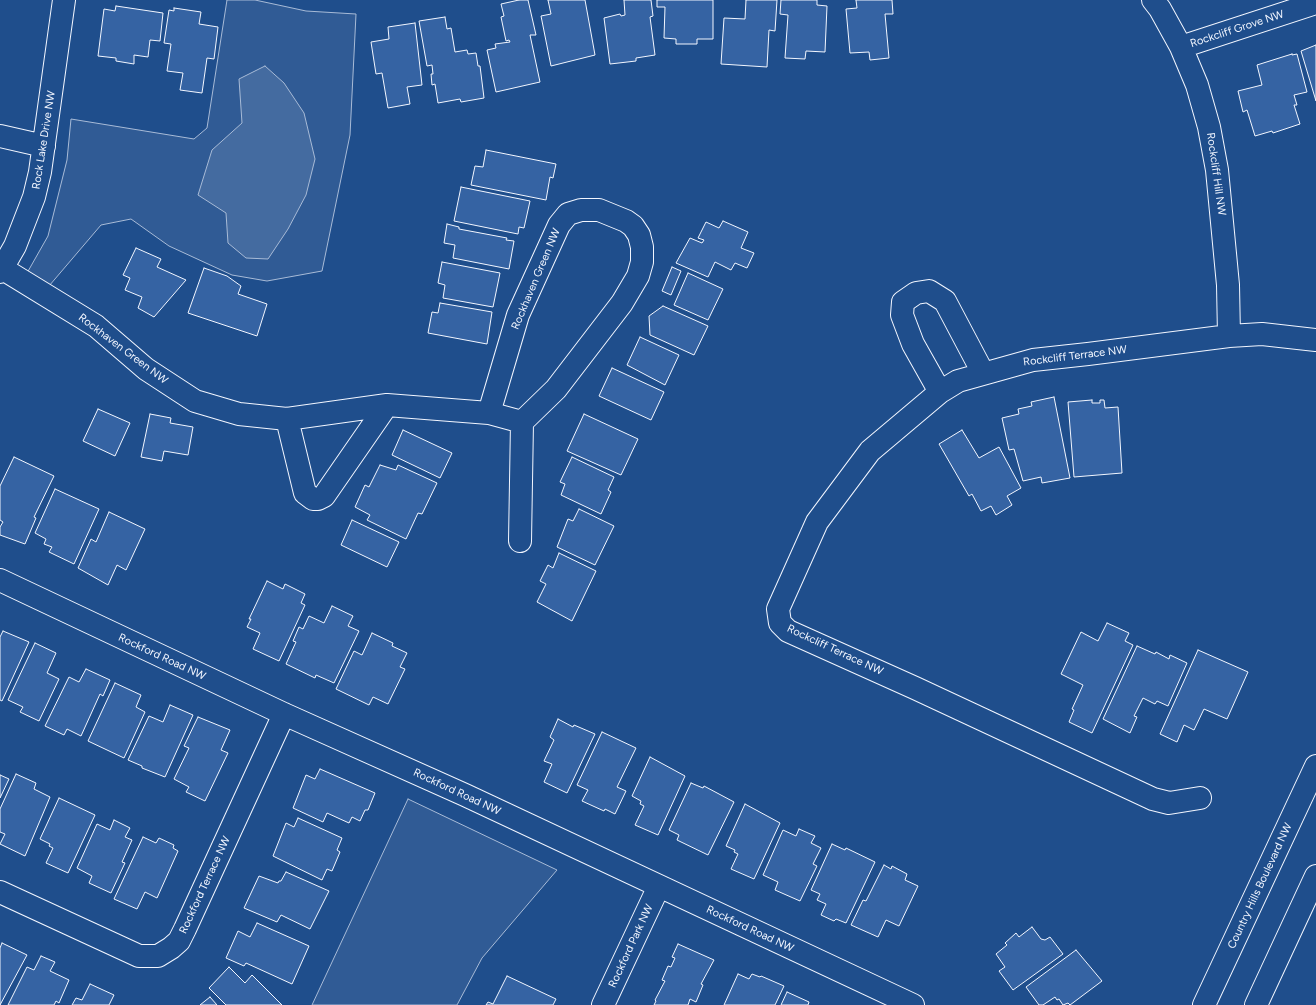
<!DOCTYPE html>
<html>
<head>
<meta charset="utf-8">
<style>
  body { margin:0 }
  canvas { display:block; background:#1f4e8c }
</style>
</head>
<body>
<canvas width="1316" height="1005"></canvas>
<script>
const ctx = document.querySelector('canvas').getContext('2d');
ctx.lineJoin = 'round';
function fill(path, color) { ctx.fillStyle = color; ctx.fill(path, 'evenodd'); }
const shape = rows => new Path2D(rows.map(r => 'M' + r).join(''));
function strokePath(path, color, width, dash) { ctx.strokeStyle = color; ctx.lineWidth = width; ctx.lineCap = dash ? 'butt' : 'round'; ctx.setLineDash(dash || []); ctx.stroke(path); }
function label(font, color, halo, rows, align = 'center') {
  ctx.font = font + ' Figtree,sans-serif'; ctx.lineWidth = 3; ctx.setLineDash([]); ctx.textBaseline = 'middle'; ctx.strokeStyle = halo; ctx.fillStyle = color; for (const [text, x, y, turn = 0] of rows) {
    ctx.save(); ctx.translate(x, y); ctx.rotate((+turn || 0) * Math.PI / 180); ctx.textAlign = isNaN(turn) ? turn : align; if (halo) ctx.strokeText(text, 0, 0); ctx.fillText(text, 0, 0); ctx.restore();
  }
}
const built = shape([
  [227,0,255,0,306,11,356,14,350,135,322,271,267,281,232,275,169,246,131,219,101,225,49,286,27,273,48,236,67,160,71,119,194,139,207,128,227,0],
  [408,799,557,870,482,958,457,1005,312,1005,408,799]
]);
fill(built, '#305b95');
strokePath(built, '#a8bbd7', 1);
const water = shape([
  [265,66,284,83,304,113,315,159,306,195,288,229,268,259,246,258,228,243,226,213,198,195,212,150,242,123,239,79,265,66]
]);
fill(water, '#446ba0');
strokePath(water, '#a8bbd7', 1);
const building = shape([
  [519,0,528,0,536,35,530,35,540,82,496,92,487,50,496,48,495,44,510,42,509,40,506,41,501,17,504,16,501,4,519,0],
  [548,0,585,0,595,55,551,66,541,16,551,14,548,0],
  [624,0,651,0,653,16,650,17,655,55,636,58,636,61,610,64,604,18,620,14,621,16,625,15,624,0],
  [657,0,713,0,713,39,697,39,697,44,676,44,676,39,664,38,665,7,657,7,657,0],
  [746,0,777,0,775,31,769,30,767,67,721,64,724,18,745,19,746,0],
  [781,0,817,0,817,5,827,6,825,52,806,51,805,59,785,58,788,15,780,14,781,0],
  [856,0,892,0,893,14,885,14,889,58,870,60,869,52,850,53,846,9,857,8,856,0],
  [116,6,163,13,160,41,150,40,148,57,134,55,134,64,116,61,116,58,98,56,104,9,115,11,116,6],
  [174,8,201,12,199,24,218,27,214,59,207,58,202,93,180,90,183,73,167,71,171,44,164,43,169,10,174,11,174,8],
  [445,17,447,29,451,28,455,52,467,50,468,54,476,53,478,66,480,66,484,98,461,102,460,99,438,103,435,84,432,85,431,74,433,74,432,65,427,66,419,21,445,17],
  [415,23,422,85,407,87,410,104,388,108,382,73,376,74,371,42,389,39,388,27,415,23],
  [1316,45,1316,101,1301,51,1316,45],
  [1292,54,1292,55,1297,54,1307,92,1294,95,1297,105,1294,105,1300,124,1273,133,1272,131,1255,136,1247,110,1243,112,1238,91,1262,85,1257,65,1292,54],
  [486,150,556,164,553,178,550,177,546,200,471,185,475,166,483,167,486,150],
  [461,187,530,201,524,228,519,227,518,234,454,221,461,187],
  [723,221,748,232,741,248,754,253,747,268,735,263,731,270,715,262,708,277,676,263,690,238,702,243,704,240,698,238,706,222,719,228,723,221],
  [447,224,459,227,459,229,507,238,506,240,514,241,509,269,453,258,455,245,444,243,447,224],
  [136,248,161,259,157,267,186,280,154,317,138,308,142,297,125,290,130,278,123,275,136,248],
  [442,262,500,273,493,307,443,298,445,285,438,283,442,262],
  [672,267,681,271,671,295,662,291,672,267],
  [204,268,227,276,241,286,238,294,267,304,257,336,188,313,204,268],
  [688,273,723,289,708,320,674,305,688,273],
  [440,303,492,312,487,344,428,333,432,312,438,313,440,303],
  [663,306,708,326,694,355,650,335,649,316,663,306],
  [640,337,679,355,665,385,627,365,640,337],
  [612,368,664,392,651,420,599,396,612,368],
  [1054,397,1070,478,1042,483,1041,477,1023,481,1014,449,1009,450,1002,418,1019,414,1018,409,1032,406,1031,402,1054,397],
  [1092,400,1092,403,1100,403,1100,400,1104,400,1105,408,1118,407,1122,473,1074,477,1068,402,1092,400],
  [98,409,130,423,115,456,83,441,98,409],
  [150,414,171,418,170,423,193,427,188,455,164,451,162,461,141,457,150,414],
  [584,414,638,439,621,475,567,451,584,414],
  [403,430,452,453,440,478,392,455,403,430],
  [962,430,979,458,999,447,1021,488,1007,496,1012,505,996,515,991,506,981,511,972,494,969,496,939,444,962,430],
  [14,457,54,476,34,517,36,518,25,544,0,535,0,527,3,522,0,520,0,486,14,457],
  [572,457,614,477,608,490,611,492,601,514,561,495,565,484,560,482,572,457],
  [380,465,396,470,398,465,437,483,422,514,418,513,406,539,367,520,370,515,355,507,365,485,369,487,380,465],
  [55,489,99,509,74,564,49,552,52,547,44,544,46,539,35,533,55,489],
  [579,509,614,526,595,565,557,547,568,519,573,521,579,509],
  [109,512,145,529,126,570,117,565,108,585,78,568,91,539,96,542,109,512],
  [352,520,399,542,387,567,341,545,352,520],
  [559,553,596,571,572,621,537,602,546,584,540,581,548,565,553,568,559,553],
  [267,581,283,589,285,584,305,594,301,603,305,605,279,661,253,649,260,633,247,627,251,619,249,619,267,581],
  [332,606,353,616,348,626,359,631,334,683,316,675,315,678,286,664,296,642,293,641,299,627,303,629,309,616,324,623,332,606],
  [1107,623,1129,633,1125,641,1133,645,1092,733,1069,722,1074,710,1072,709,1083,685,1061,674,1081,632,1098,641,1107,623],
  [3,631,29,642,2,701,0,700,0,637,3,631],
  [372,633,393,643,392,646,407,653,400,667,405,669,388,704,373,697,369,705,336,689,354,651,362,655,372,633],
  [35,643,56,653,47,673,59,679,39,721,20,712,23,707,8,700,35,643],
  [1137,646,1155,654,1156,652,1169,659,1170,655,1187,663,1168,706,1157,701,1155,704,1143,698,1134,716,1137,717,1130,733,1103,719,1137,646],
  [1198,650,1248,672,1227,719,1204,709,1194,730,1184,725,1177,742,1160,734,1198,650],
  [86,669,110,680,103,696,100,694,81,736,67,729,64,735,45,726,69,677,79,682,86,669],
  [115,683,141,695,136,707,145,712,124,758,88,741,115,683],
  [170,705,193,715,165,777,142,768,142,766,128,760,149,716,163,722,170,705],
  [198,717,230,730,221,750,228,753,205,801,186,792,189,787,174,779,189,748,184,746,198,717],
  [558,719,573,727,574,725,595,734,567,793,544,782,552,764,544,761,554,740,550,737,558,719],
  [602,732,636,748,617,787,626,791,615,814,605,809,604,811,582,801,588,790,577,785,602,732],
  [650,757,685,776,658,835,635,825,644,806,640,804,641,801,632,796,650,757],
  [320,769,375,793,368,810,365,810,360,821,352,817,349,823,327,813,323,822,293,808,306,775,315,779,320,769],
  [16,774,36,783,34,789,50,797,25,856,0,844,5,834,0,832,0,809,16,774],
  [0,775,9,779,0,798,0,775],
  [691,783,703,788,704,786,734,802,708,855,677,840,679,835,669,830,691,783],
  [59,798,95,815,68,873,46,863,53,848,49,846,50,844,40,839,59,798],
  [745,804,780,823,754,879,731,869,738,854,734,852,735,850,726,846,745,804],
  [298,818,342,838,337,850,340,852,332,871,327,869,322,880,273,856,286,823,294,827,298,818],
  [114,820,130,828,125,837,132,840,122,862,125,863,111,893,89,883,92,876,77,868,97,824,110,830,114,820],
  [799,829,815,836,811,843,821,848,813,864,817,866,800,901,775,890,778,882,763,875,783,830,796,836,799,829],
  [143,837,156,843,159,838,174,845,173,848,178,851,157,898,145,892,137,909,114,899,143,837],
  [832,844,845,850,846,848,875,862,846,923,836,919,834,921,821,915,826,904,817,900,820,894,811,890,832,844],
  [884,865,891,869,892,866,907,874,905,880,918,886,899,926,886,920,878,937,851,925,863,900,866,901,884,865],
  [286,872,329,891,310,929,281,915,277,922,244,908,259,876,278,883,279,881,281,881,286,872],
  [257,923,309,946,292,984,246,963,244,966,226,958,238,931,250,937,257,923],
  [1032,927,1041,939,1045,940,1050,937,1063,954,1013,990,999,971,1005,967,996,954,1007,945,1005,943,1016,933,1019,937,1032,927],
  [2,943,27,955,0,1005,0,948,2,943],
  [678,944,714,960,701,984,703,985,696,1002,690,999,688,1005,654,1005,656,1001,655,1000,665,981,662,980,668,966,671,967,675,958,672,957,678,944],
  [1076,950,1102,981,1070,1005,1068,1003,1063,1005,1059,999,1057,1000,1055,997,1043,1005,1039,1005,1026,987,1076,950],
  [41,956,55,962,50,971,69,980,59,1003,56,1001,54,1005,8,1005,27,967,34,970,41,956],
  [229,967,245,983,252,975,282,1005,226,1005,209,988,229,967],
  [738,974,749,979,752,974,760,977,761,976,784,986,775,1005,724,1005,738,974],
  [507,976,556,999,553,1005,486,1005,488,1002,493,1004,507,976],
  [90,984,114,995,109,1005,72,1005,76,998,82,1000,90,984],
  [787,992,809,1002,808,1005,781,1005,787,992],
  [210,997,217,1005,200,1005,210,997]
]);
fill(building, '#3563a3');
strokePath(building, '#f2f6ff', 1);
const minor = shape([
  [1153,0,1160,9,1181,47,1197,85,1209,127,1217,170,1228,285,1229,336],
  [1181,47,1316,3],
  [0,136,44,146],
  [3,269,96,326,146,369,195,401,239,414,287,419,387,405,489,413,522,422,556,389,622,303,638,276,642,262,642,247,639,235,633,226,626,221,599,210,581,210,568,214,559,225,518,315,489,413],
  [0,272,15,246,34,197,40,172,64,0],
  [940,392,913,344,902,315,903,302,916,293,929,291,945,301,983,373],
  [287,419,305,493,313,499,318,499,324,496,387,405],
  [520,541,522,422],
  [0,580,284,714,465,795,913,1005],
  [1200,798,1169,803,1153,799,915,688,788,631,780,623,778,609,817,522,870,451,940,392,958,381,1033,360,1088,354,1229,336,1262,334,1316,340],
  [0,892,139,956,158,956,171,948,179,941,185,929,284,714],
  [603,1005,659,886]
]);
const major = shape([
  [1204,1005,1316,766],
  [1256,1005,1316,876]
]);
strokePath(minor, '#f2f6ff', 24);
strokePath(major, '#f2f6ff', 24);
strokePath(minor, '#1f4e8c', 22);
strokePath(major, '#1f4e8c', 22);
label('11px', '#f2f6ff', '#1f4e8c', [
  ["Rockcliff Grove NW",1237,29,-18],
  ["Rock Lake Drive NW",44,140,-81],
  ["Rockcliff Hill NW",1216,174,82],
  ["Rockhaven Green NW",536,279,-67],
  ["Rockhaven Green NW",123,349,37],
  ["Rockcliff Terrace NW",1075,356,-7],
  ["Rockcliff Terrace NW",835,650,25],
  ["Rockford Road NW",162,657,25],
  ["Rockford Road NW",457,792,25],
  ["Rockford Terrace NW",205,885,-65],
  ["Country Hills Boulevard NW",1260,886,-65],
  ["Rockford Road NW",750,929,25],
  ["Rockford Park NW",631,946,-65]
]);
</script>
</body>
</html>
